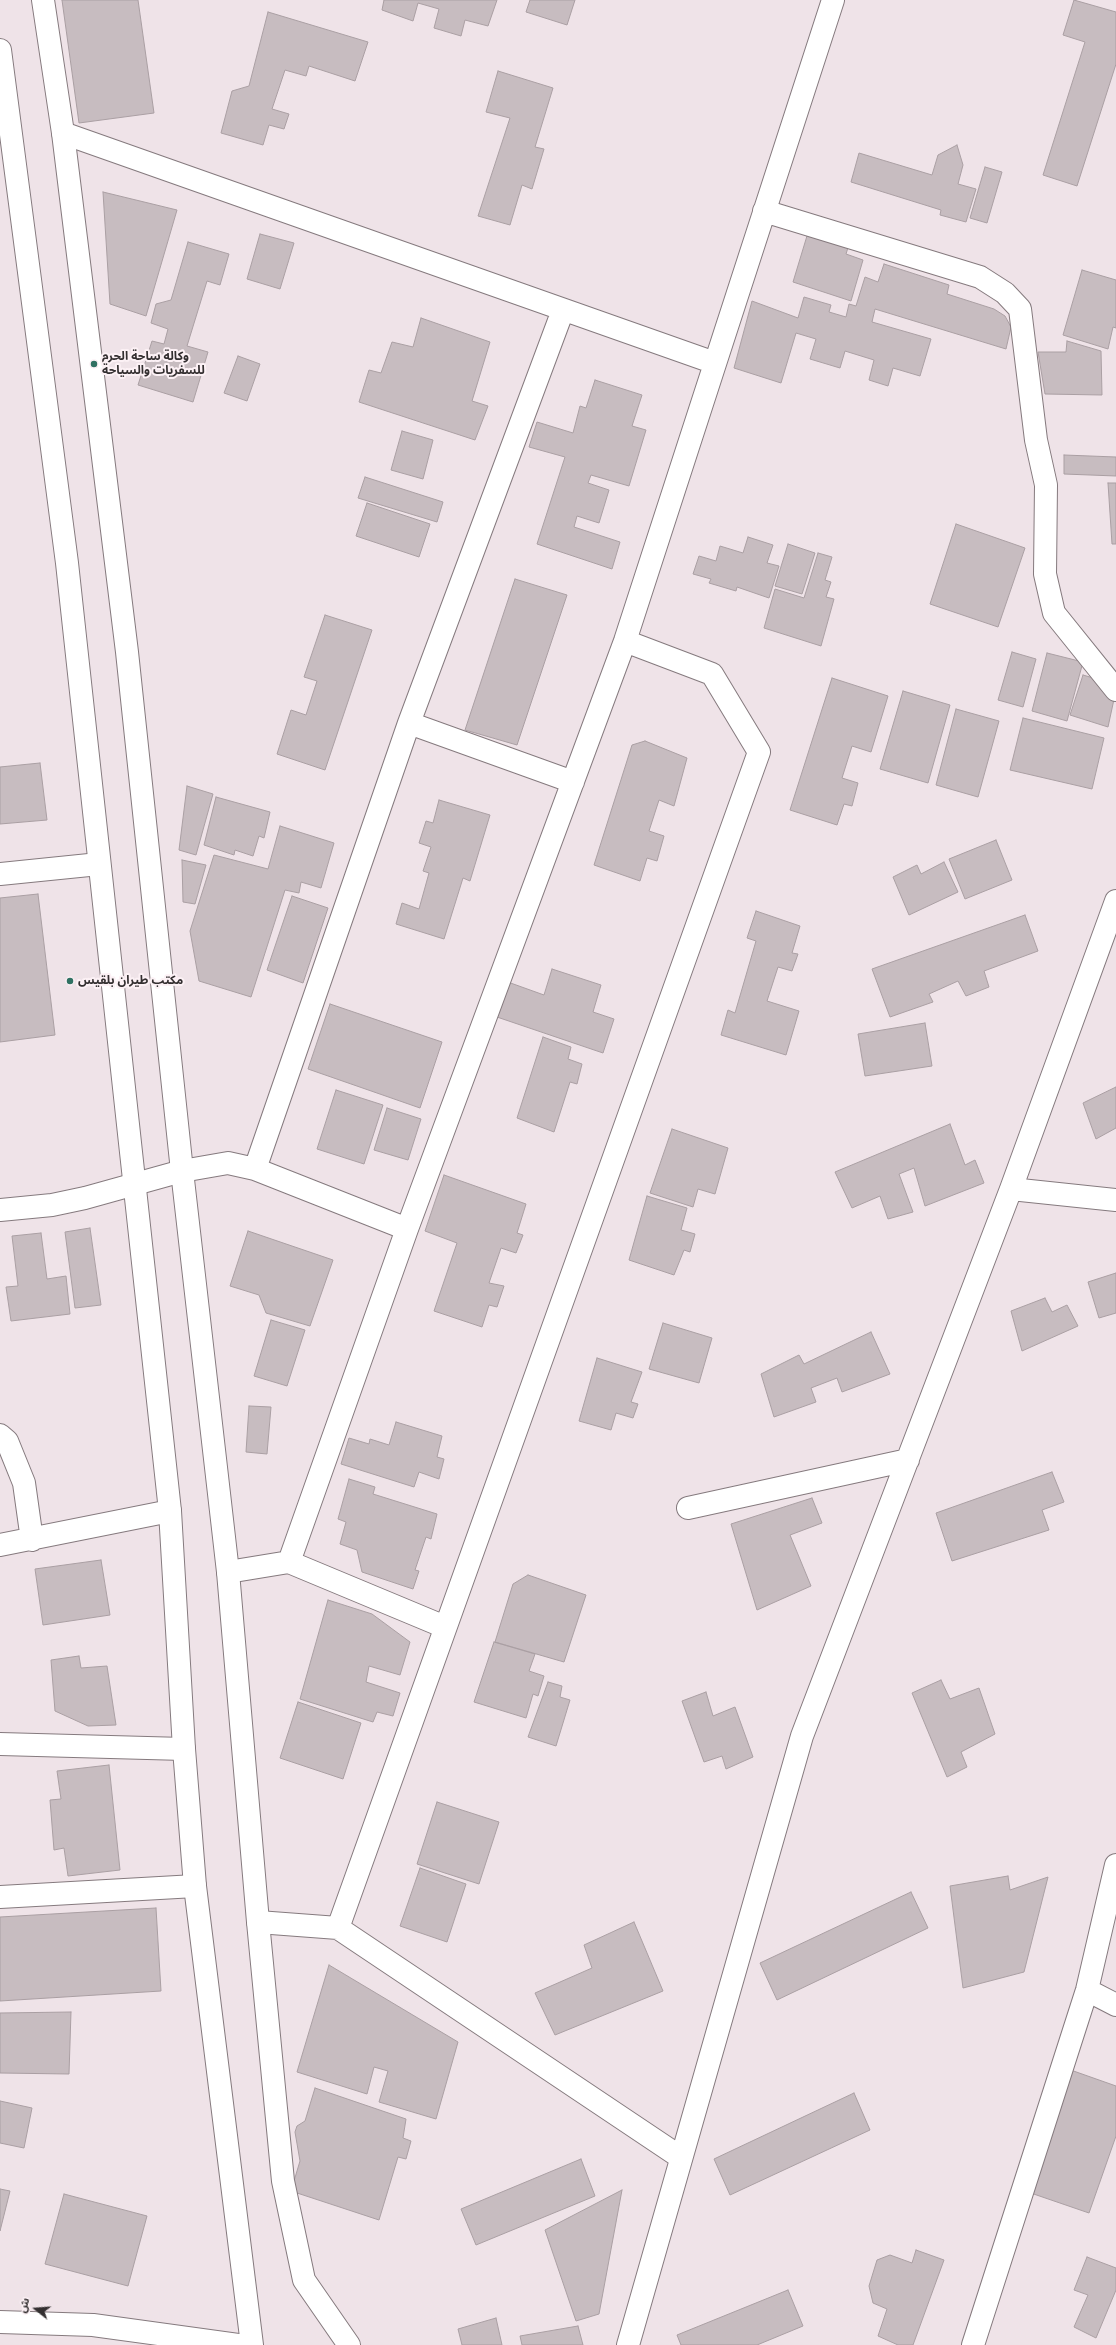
<!DOCTYPE html>
<html>
<head>
<meta charset="utf-8">
<style>
  body { margin:0 }
  #map { position:relative; width:1116px; height:2345px; overflow:hidden; background:#efe3e8; font-family:Roboto,"Noto Sans Arabic",sans-serif }
  canvas { display:block }
  .north { position:absolute; left:16px; top:2289px; width:40px; height:40px; -webkit-text-stroke:3px #fcf1f5; paint-order:stroke; rotate:287deg; font-size:11px; font-weight:700; line-height:16px; text-align:center; color:#332f30 }
  .north::after { content:''; display:block; margin:auto; width:14px; height:18px; background:#332f30; clip-path:polygon(50% 0,100% 100%,50% 72%,0 100%) }
</style>
</head>
<body>
<div id="map">
<canvas width="1116" height="2345"></canvas>
<div class="north">ش</div>
</div>
<script>
const ctx = document.querySelector('canvas').getContext('2d');
ctx.lineJoin = 'round';
function fill(path, color) { ctx.fillStyle = color; ctx.fill(path, 'evenodd'); }
const shape = rows => new Path2D(rows.map(r => 'M' + r).join(''));
function strokePath(path, color, width, dash) { ctx.strokeStyle = color; ctx.lineWidth = width; ctx.lineCap = dash ? 'butt' : 'round'; ctx.setLineDash(dash || []); ctx.stroke(path); }
function label(font, color, halo, rows, align = 'center') {
  ctx.font = font + ' Roboto,"Noto Sans Arabic",sans-serif'; ctx.lineWidth = 4; ctx.setLineDash([]); ctx.textBaseline = 'middle'; ctx.strokeStyle = halo; ctx.fillStyle = color; for (const [text, x, y, turn = 0] of rows) {
    ctx.save(); ctx.translate(x, y); ctx.rotate((+turn || 0) * Math.PI / 180); ctx.textAlign = isNaN(turn) ? turn : align; if (halo) ctx.strokeText(text, 0, 0); ctx.fillText(text, 0, 0); ctx.restore();
  }
}
const building = shape([
  [62,0,138,0,154,113,79,123,62,0],
  [384,0,497,0,488,26,465,20,461,36,434,28,439,9,418,3,413,21,382,10,384,0],
  [530,0,575,0,567,25,526,12,530,0],
  [1074,0,1116,12,1116,64,1077,186,1043,175,1085,42,1063,35,1074,0],
  [268,12,368,42,355,81,309,66,306,76,285,70,272,109,289,114,284,129,269,125,263,145,221,133,232,91,249,86,268,12],
  [498,71,553,88,535,147,544,149,532,189,522,185,510,225,478,216,510,118,486,112,498,71],
  [957,145,963,165,958,184,976,189,966,222,940,215,941,210,851,182,859,153,932,175,938,155,957,145],
  [985,167,1002,172,987,223,970,218,985,167],
  [103,192,177,210,146,316,110,304,103,192],
  [810,226,851,238,846,254,863,260,851,301,793,282,810,226],
  [260,234,294,243,280,289,247,279,260,234],
  [188,242,229,254,220,285,207,281,187,346,208,352,193,402,138,385,152,341,164,344,168,329,151,323,156,304,171,300,188,242],
  [884,264,949,285,947,294,994,309,1005,316,1011,327,1006,349,875,309,872,322,931,339,920,376,893,368,888,386,869,380,874,360,845,351,840,368,810,359,816,339,796,333,781,383,734,368,752,301,798,318,804,297,831,305,829,312,846,317,849,304,856,306,865,277,878,282,884,264],
  [1082,270,1116,280,1116,328,1113,327,1108,349,1063,335,1082,270],
  [421,318,490,342,472,401,488,406,475,440,359,402,369,370,381,373,392,342,413,347,421,318],
  [1067,341,1101,351,1102,395,1045,394,1038,352,1066,352,1067,341],
  [238,356,260,364,247,401,224,393,238,356],
  [595,380,642,395,632,426,646,430,629,486,591,475,588,483,609,490,599,523,577,516,574,527,620,542,612,569,537,544,565,457,529,447,537,422,573,433,580,406,586,408,595,380],
  [402,431,433,440,423,479,391,470,402,431],
  [1064,455,1116,457,1116,476,1064,474,1064,455],
  [365,477,443,502,437,522,358,498,365,477],
  [1108,483,1116,483,1116,544,1112,544,1108,483],
  [367,503,430,524,419,557,356,536,367,503],
  [956,524,1025,548,998,627,930,604,956,524],
  [748,537,773,545,767,563,779,566,769,598,737,587,736,591,709,583,711,579,693,574,699,556,716,561,720,546,743,553,748,537],
  [788,544,815,553,802,594,775,586,788,544],
  [818,553,832,557,825,580,831,582,826,597,834,599,821,646,764,628,775,589,804,598,818,553],
  [515,579,567,595,517,745,465,730,515,579],
  [325,615,372,630,325,770,277,754,291,710,306,715,317,681,304,677,325,615],
  [1012,652,1036,659,1023,707,998,700,1012,652],
  [1047,653,1083,662,1067,721,1032,711,1047,653],
  [1083,675,1100,680,1098,686,1116,690,1108,727,1070,715,1083,675],
  [832,678,888,696,871,752,852,746,842,778,858,783,852,806,844,804,837,825,790,810,832,678],
  [903,691,950,705,928,783,880,769,903,691],
  [956,709,999,721,978,797,936,785,956,709],
  [1023,718,1104,738,1092,789,1010,770,1023,718],
  [645,741,687,758,674,806,659,800,649,831,664,836,657,861,647,858,640,881,594,865,632,745,645,741],
  [40,763,47,820,0,824,0,767,40,763],
  [187,786,213,794,196,855,179,850,187,786],
  [216,797,270,812,264,838,259,836,253,856,235,850,234,855,204,845,216,797],
  [439,800,490,815,470,881,463,878,444,939,396,924,402,903,419,909,429,873,423,871,431,847,419,843,426,821,433,823,439,800],
  [280,826,334,843,321,888,301,882,299,893,285,890,251,997,199,981,190,931,214,855,268,869,280,826],
  [996,840,1012,880,965,899,949,859,996,840],
  [182,860,206,865,195,904,183,902,182,860],
  [944,862,958,892,909,915,893,877,917,865,921,874,944,862],
  [38,894,55,1035,0,1042,0,898,38,894],
  [292,896,328,908,303,983,267,970,292,896],
  [756,911,800,926,792,953,798,954,792,971,778,967,767,1001,799,1011,786,1055,721,1035,728,1010,735,1013,756,941,747,938,756,911],
  [1025,915,1038,951,984,971,989,987,966,996,958,981,929,994,933,1002,890,1017,872,969,1025,915],
  [552,969,601,985,593,1012,614,1019,603,1053,494,1016,505,981,544,995,552,969],
  [330,1004,442,1042,420,1108,308,1069,330,1004],
  [925,1023,932,1066,865,1076,858,1034,925,1023],
  [543,1037,571,1047,568,1059,582,1064,577,1084,570,1082,554,1132,517,1118,543,1037],
  [1116,1087,1116,1128,1096,1139,1083,1103,1116,1087],
  [336,1090,383,1105,364,1164,317,1149,336,1090],
  [387,1108,421,1119,408,1160,374,1150,387,1108],
  [950,1124,965,1165,975,1160,984,1183,925,1206,914,1168,899,1174,913,1212,888,1219,880,1196,852,1208,835,1172,950,1124],
  [672,1129,728,1148,715,1194,698,1189,693,1207,650,1193,672,1129],
  [444,1175,526,1204,517,1233,523,1235,516,1253,501,1248,489,1283,504,1286,497,1307,489,1305,482,1327,434,1311,457,1243,425,1231,444,1175],
  [647,1196,687,1208,681,1230,695,1234,690,1252,684,1250,674,1275,629,1260,647,1196],
  [90,1228,101,1305,75,1308,65,1232,90,1228],
  [248,1231,333,1260,310,1326,266,1313,259,1295,230,1286,248,1231],
  [41,1233,47,1279,66,1276,70,1314,11,1321,6,1287,18,1286,12,1236,41,1233],
  [1116,1273,1116,1313,1099,1318,1088,1282,1116,1273],
  [1045,1298,1052,1312,1067,1305,1078,1326,1022,1351,1011,1311,1045,1298],
  [271,1320,305,1330,287,1386,254,1376,271,1320],
  [663,1323,712,1338,699,1383,649,1369,663,1323],
  [871,1332,890,1374,842,1392,837,1378,811,1388,816,1402,774,1417,761,1374,799,1355,804,1364,871,1332],
  [597,1358,642,1372,631,1402,638,1404,633,1418,616,1413,611,1430,579,1421,597,1358],
  [249,1406,271,1407,267,1454,246,1452,249,1406],
  [396,1422,442,1436,437,1457,444,1459,439,1479,419,1472,414,1487,341,1464,349,1438,369,1444,370,1439,389,1445,396,1422],
  [1052,1472,1064,1502,1042,1510,1049,1530,952,1561,936,1513,1052,1472],
  [349,1479,375,1487,373,1494,437,1514,431,1539,426,1537,415,1570,419,1571,413,1589,362,1572,357,1550,340,1544,346,1522,338,1519,349,1479],
  [812,1498,822,1523,790,1535,811,1586,757,1610,731,1524,812,1498],
  [101,1560,110,1615,43,1625,35,1569,101,1560],
  [528,1575,586,1595,564,1662,495,1642,513,1584,528,1575],
  [328,1600,372,1614,410,1642,400,1675,369,1666,366,1682,400,1693,393,1716,377,1712,373,1722,300,1699,328,1600],
  [494,1642,535,1654,529,1671,544,1676,538,1696,533,1694,526,1718,474,1702,494,1642],
  [79,1656,81,1668,107,1666,116,1725,88,1726,55,1711,51,1660,79,1656],
  [941,1680,950,1699,979,1688,995,1734,961,1752,967,1767,947,1777,912,1693,941,1680],
  [548,1682,562,1686,560,1697,570,1700,556,1746,528,1737,548,1682],
  [706,1692,713,1716,735,1707,753,1757,726,1769,722,1756,704,1762,682,1701,706,1692],
  [298,1702,361,1723,343,1779,280,1758,298,1702],
  [109,1765,120,1870,68,1876,64,1848,54,1850,50,1800,61,1799,57,1771,109,1765],
  [437,1802,499,1822,479,1884,417,1864,437,1802],
  [420,1868,466,1884,447,1942,400,1926,420,1868],
  [1008,1876,1010,1890,1048,1877,1024,1972,963,1988,950,1886,1008,1876],
  [911,1892,928,1928,777,2000,760,1963,911,1892],
  [156,1908,161,1991,0,2001,0,1917,156,1908],
  [634,1922,663,1991,555,2035,535,1993,592,1968,584,1945,634,1922],
  [329,1965,458,2042,436,2119,379,2102,388,2071,374,2067,367,2094,297,2072,329,1965],
  [71,2012,69,2074,0,2073,0,2013,71,2012],
  [1065,2068,1116,2086,1116,2136,1089,2213,1022,2190,1065,2068],
  [315,2088,406,2119,403,2138,411,2141,406,2159,398,2157,379,2220,291,2191,300,2161,295,2132,297,2126,305,2121,315,2088],
  [854,2093,870,2130,730,2195,714,2159,854,2093],
  [0,2101,32,2108,24,2148,0,2143,0,2101],
  [581,2159,595,2196,476,2245,461,2209,581,2159],
  [0,2189,10,2191,0,2231,0,2189],
  [622,2190,599,2314,576,2321,545,2230,622,2190],
  [64,2194,147,2216,128,2286,45,2264,64,2194],
  [916,2250,944,2260,913,2345,898,2345,878,2336,887,2309,873,2303,869,2286,877,2260,890,2255,912,2263,916,2250],
  [1087,2257,1116,2268,1116,2290,1096,2338,1074,2327,1088,2295,1074,2290,1087,2257],
  [788,2290,803,2326,757,2345,681,2345,677,2335,788,2290],
  [496,2318,502,2345,462,2345,458,2329,496,2318],
  [578,2326,583,2345,522,2345,520,2336,578,2326]
]);
fill(building, '#c7bcc0');
strokePath(building, '#aa9fa3', 1);
const street = shape([
  [63,133,715,363],
  [764,211,980,277,1005,293,1020,309,1036,440,1046,485,1045,574,1054,613,1116,690],
  [409,723,573,782],
  [0,874,99,864],
  [255,1169,409,723,563,310],
  [1011,1189,1116,1200],
  [0,1210,52,1205,85,1198,182,1171,228,1163,255,1169,407,1229],
  [0,1435,7,1441,24,1483,32,1540],
  [688,1508,908,1460],
  [0,1545,170,1511],
  [289,1562,445,1627],
  [228,1572,289,1562,407,1229,625,641,833,0],
  [0,1744,184,1749],
  [0,1897,195,1886],
  [258,1922,338,1928,759,752,712,674,625,641],
  [338,1928,680,2157],
  [1087,1990,1116,2005],
  [0,2322,93,2325,238,2345],
  [628,2345,802,1736,1011,1189,1116,901],
  [973,2345,1087,1990,1116,1865]
]);
const primary = shape([
  [43,0,63,133,127,652,182,1171,228,1572,258,1922,283,2181,304,2280,349,2345],
  [0,50,67,563,170,1511,184,1749,195,1886,252,2345]
]);
strokePath(street, '#857a7e', 24);
strokePath(primary, '#857a7e', 24);
strokePath(street, '#fff', 22);
strokePath(primary, '#fff', 22);
for (const [x, y, r, color] of [
  [94,364,4,"#2f7162"],
  [70,981,4,"#2f7162"]
]) { const dot = new Path2D(); dot.arc(x, y, r, 0, 2 * Math.PI); ctx.fillStyle = color; ctx.fill(dot); strokePath(dot, '#fcf1f5', 1.5); }
label('bold 12px', '#332f30', '#fcf1f5', [
  ["وكالة ساحة الحرم",102,357],
  ["للسفريات والسياحة",102,371],
  ["مكتب طيران بلقيس",78,981]
], 'left');
</script>
</body>
</html>
